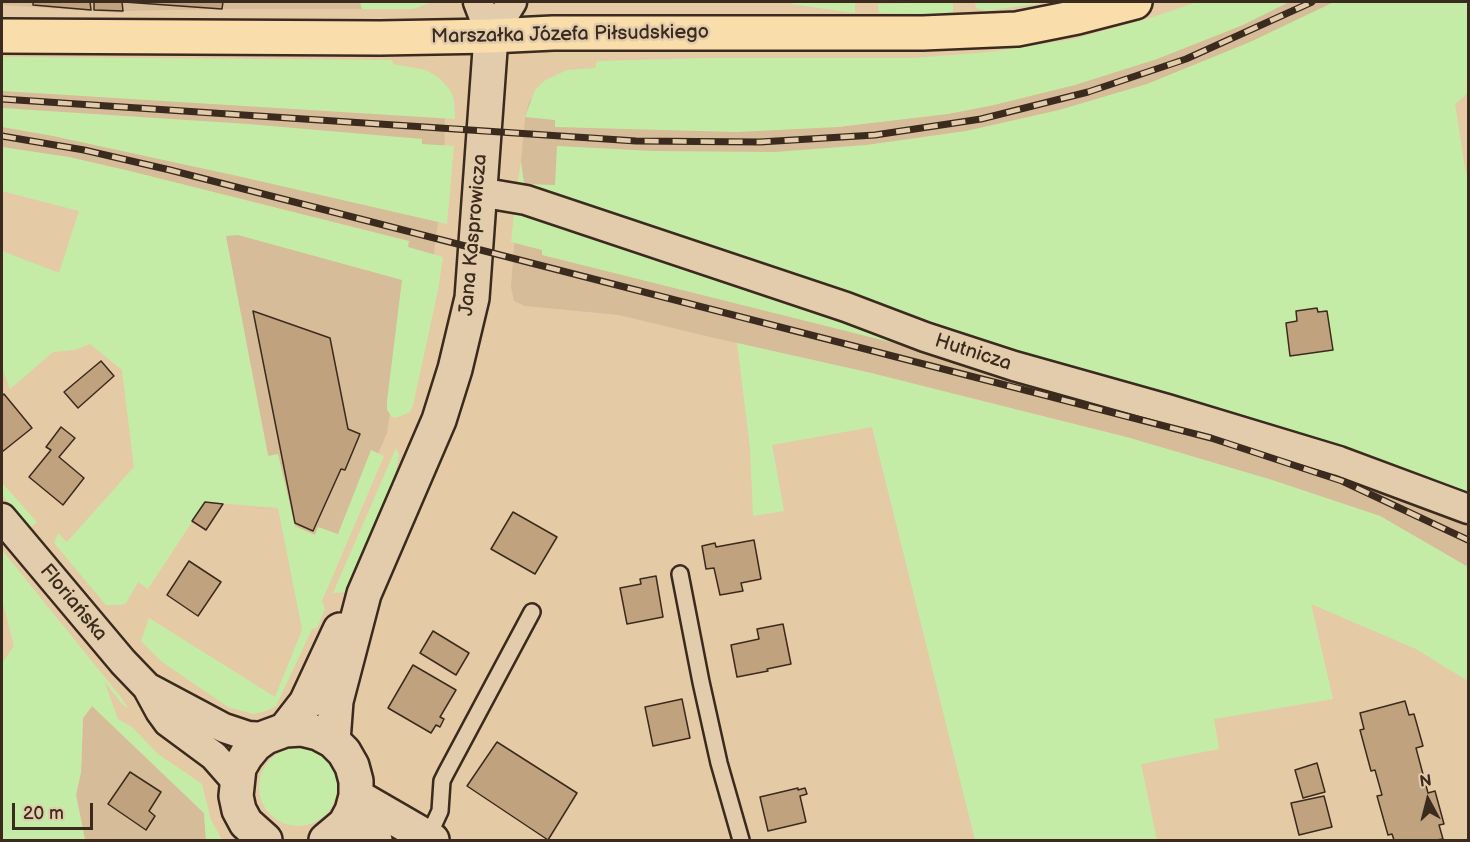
<!DOCTYPE html>
<html>
<head>
<meta charset="utf-8">
<style>
  body { margin:0 }
  #map { position:relative; width:1470px; height:842px; overflow:hidden; background:#e4cba6; font-family:"Balsamiq Sans",sans-serif }
  canvas { display:block }
  .frame { position:absolute; inset:0; border:3px solid #3b2a1e; pointer-events:none }
  .north { position:absolute; left:1398px; top:770px; width:60px; height:60px; -webkit-text-stroke:4px #e2ccab; paint-order:stroke; rotate:353deg; font-size:16px; font-weight:700; line-height:24px; text-align:center; color:#3b2a1e }
  .north::after { content:''; display:block; margin:auto; width:21px; height:27px; background:#3b2a1e; clip-path:polygon(50% 0,100% 100%,50% 72%,0 100%) }
  .scale { position:absolute; left:12px; top:803px; width:81px; height:27px; box-sizing:border-box; border:3px solid #3b2a1e; border-top:0; padding-left:8px; font-size:18px; line-height:21px; white-space:nowrap; color:#3b2a1e; -webkit-text-stroke:4px #e2ccab; paint-order:stroke }
</style>
</head>
<body>
<div id="map">
<canvas width="1470" height="842"></canvas>
<div class="frame"></div>
<div class="north">N</div>
<div class="scale">20 m</div>
</div>
<script>
const ctx = document.querySelector('canvas').getContext('2d');
ctx.lineJoin = 'round';
function fill(path, color) { ctx.fillStyle = color; ctx.fill(path, 'evenodd'); }
const shape = rows => new Path2D(rows.map(r => 'M' + r).join(''));
function strokePath(path, color, width, dash) { ctx.strokeStyle = color; ctx.lineWidth = width; ctx.lineCap = dash ? 'butt' : 'round'; ctx.setLineDash(dash || []); ctx.stroke(path); }
function label(font, color, halo, rows, align = 'center') {
  ctx.font = font + ' "Balsamiq Sans",sans-serif'; ctx.lineWidth = 5; ctx.setLineDash([]); ctx.textBaseline = 'middle'; ctx.strokeStyle = halo; ctx.fillStyle = color; for (const [text, x, y, turn = 0] of rows) {
    ctx.save(); ctx.translate(x, y); ctx.rotate((+turn || 0) * Math.PI / 180); ctx.textAlign = isNaN(turn) ? turn : align; if (halo) ctx.strokeText(text, 0, 0); ctx.fillText(text, 0, 0); ctx.restore();
  }
}
fill(shape([
  [2,2,418,2,361,6,362,9,222,9,123,11,123,13,2,5],
  [1253,2,1375,2,925,170,806,184,567,186,524,184,521,162,525,117,529,102,537,92,1007,69],
  [2,71,445,110,444,174,432,269,2,164],
  [531,216,1468,517,1468,567,1380,516,1272,480,1130,438,871,373,710,337,619,315,525,306,514,301,511,287,515,234],
  [224,228,411,279,387,433,302,630],
  [92,706,204,813,206,840,85,840,76,795,81,772,83,718]
]), '#d6bc98');
fill(shape([
  [360,2,432,2,413,9,362,9],
  [793,2,855,3,855,13,791,4],
  [953,2,953,12,930,14,879,13,878,4],
  [975,2,1049,2,986,11,976,8],
  [1197,2,1289,2,1243,25,1157,59,1075,85,994,105,948,114,838,127,737,132,555,127,555,120,525,117,535,90,544,81,567,70,595,68,597,61,702,58,913,58,990,52,1074,39,1153,17],
  [1334,2,1468,2,1468,93,1455,104,1464,162,1468,181,1468,503,517,187,521,162,524,184,555,185,557,146,654,151,775,152,866,145,966,131,1059,110,1147,84,1250,42],
  [1296,311,1327,311,1333,350,1291,356,1286,323,1297,321],
  [2,57,392,60,393,64,426,70,439,78,450,90,454,100,455,119,2,91],
  [2,108,248,124,422,139,422,144,454,146,447,224,242,177,53,136,2,127],
  [2,147,69,157,130,171,409,241,408,247,443,257,438,290,413,405,410,412,396,418,392,417,387,410,387,401,402,280,238,235,226,236,268,456,278,454,295,526,315,535,318,527,338,534,371,450,384,456,322,601,325,609,317,628,312,629,276,706,266,711,253,714,228,707,161,661,141,641,149,618,275,697,302,630,278,508,205,502,148,589,138,582,126,603,120,605,106,605,54,543,58,533,67,542,134,467,122,370,90,344,75,350,53,352,10,389,2,368,2,251,59,273,79,211,2,191],
  [517,210,1034,378,542,255,542,250,511,242,514,214],
  [737,343,871,373,1130,438,1272,480,1380,516,1468,567,1468,681,1416,649,1311,604,1333,699,1214,719,1219,749,1141,764,1157,840,975,840,872,427,772,445,784,511,753,516,750,448],
  [396,448,399,454,396,471,375,529,347,592,333,593],
  [2,483,37,522,30,528,2,495],
  [2,550,120,696,128,708,123,705,104,681,118,719,132,727,158,754,202,784,211,820,222,840,206,840,204,813,92,706,83,718,81,772,76,795,85,840,2,840,2,663,14,646,2,600],
  '259 787a39 39 0 1 1 78 0a39 39 0 1 1-78 0Z'
]), '#c5eca7');
const building = shape([
  [33,2,90,2,91,10,33,5,33,2],
  [94,2,122,2,123,11,94,10,94,2],
  [124,2,223,2,222,9,124,2],
  [1317,308,1318,312,1327,311,1333,350,1290,356,1286,323,1297,321,1296,311,1317,308],
  [253,311,330,338,348,429,360,434,345,470,341,469,313,531,295,523,253,311],
  [101,361,114,376,78,408,64,392,101,361],
  [4,394,32,428,2,452,2,396,4,394],
  [61,427,75,438,59,457,84,478,63,505,29,477,51,450,46,447,61,427],
  [205,502,223,504,206,530,192,521,205,502],
  [513,512,557,537,535,574,491,549,513,512],
  [754,540,761,579,741,583,743,591,720,595,714,568,706,569,702,546,715,543,716,547,754,540],
  [189,561,221,582,198,616,167,595,189,561],
  [656,576,663,617,627,624,620,588,641,584,640,579,656,576],
  [783,624,791,664,767,669,768,671,737,677,731,645,759,639,757,629,783,624],
  [433,631,469,653,456,675,420,653,433,631],
  [413,665,456,690,440,717,444,719,440,727,436,725,431,733,388,708,413,665],
  [682,699,690,738,653,746,645,707,682,699],
  [1405,701,1409,715,1414,714,1423,746,1416,748,1428,793,1435,791,1444,824,1439,825,1443,839,1436,840,1394,840,1392,834,1388,835,1377,796,1382,795,1375,770,1371,771,1360,730,1364,729,1360,713,1405,701],
  [497,742,577,793,548,840,467,786,497,742],
  [1317,763,1325,792,1303,798,1295,770,1317,763],
  [130,772,161,792,149,811,155,816,146,830,108,804,130,772],
  [798,788,798,790,805,788,807,794,800,796,806,822,768,831,760,797,798,788],
  [1324,796,1332,827,1299,835,1291,803,1324,796]
]);
fill(building, '#c0a37e');
strokePath(building, '#3b2a1e', 1.5);
const lane = shape([
  [680,574,701,682,719,763,741,840],
  [428,837,440,811,442,781,446,773,532,612]
]);
const street = shape([
  [478,2,491,36],
  [491,36,512,2],
  [479,192,526,200,846,307,925,337,1014,366,1167,409,1339,461,1468,509],
  [2,518,123,662,147,687,160,711,168,722,214,756,236,781],
  [147,687,224,728,248,736,266,737]
]);
const secondary = shape([
  [285,730,306,703,340,630],
  [333,741,336,701,364,594,439,420,455,369,472,298,491,36],
  [356,796,432,840],
  [335,835,355,835,375,840],
  [265,840,246,823,239,810,236,796,239,768,246,756,255,745,266,737,285,730,302,729,318,733,333,741,344,752,352,766,356,781,356,796,352,811,345,824,326,840]
]);
const primary = shape([
  [2,36,380,38,491,36,553,33,923,33,1017,29,1077,17,1135,2]
]);
strokePath(lane, '#3b2a1e', 20);
strokePath(street, '#3b2a1e', 33);
strokePath(secondary, '#3b2a1e', 38);
strokePath(primary, '#3b2a1e', 38);
strokePath(lane, '#e2ccab', 15);
strokePath(street, '#e2ccab', 28);
strokePath(secondary, '#e2ccab', 33);
strokePath(primary, '#f9ddab', 33);
const rail = shape([
  [2,99,636,141,760,142,875,135,981,119,1088,92,1186,59,1312,2],
  [2,136,84,150,170,170,1211,438,1342,481,1468,540]
]);
strokePath(rail, '#3b2a1e', 7);
strokePath(rail, '#e2ccab', 4.5, [14]);
label('20px', '#3b2a1e', '#e2ccab', [
  ["Marszałka Józefa Piłsudskiego",570,35,-1],
  ["Jana Kasprowicza",474,235,-85],
  ["Hutnicza",973,353,18],
  ["Floriańska",73,603,50]
]);
</script>
</body>
</html>
